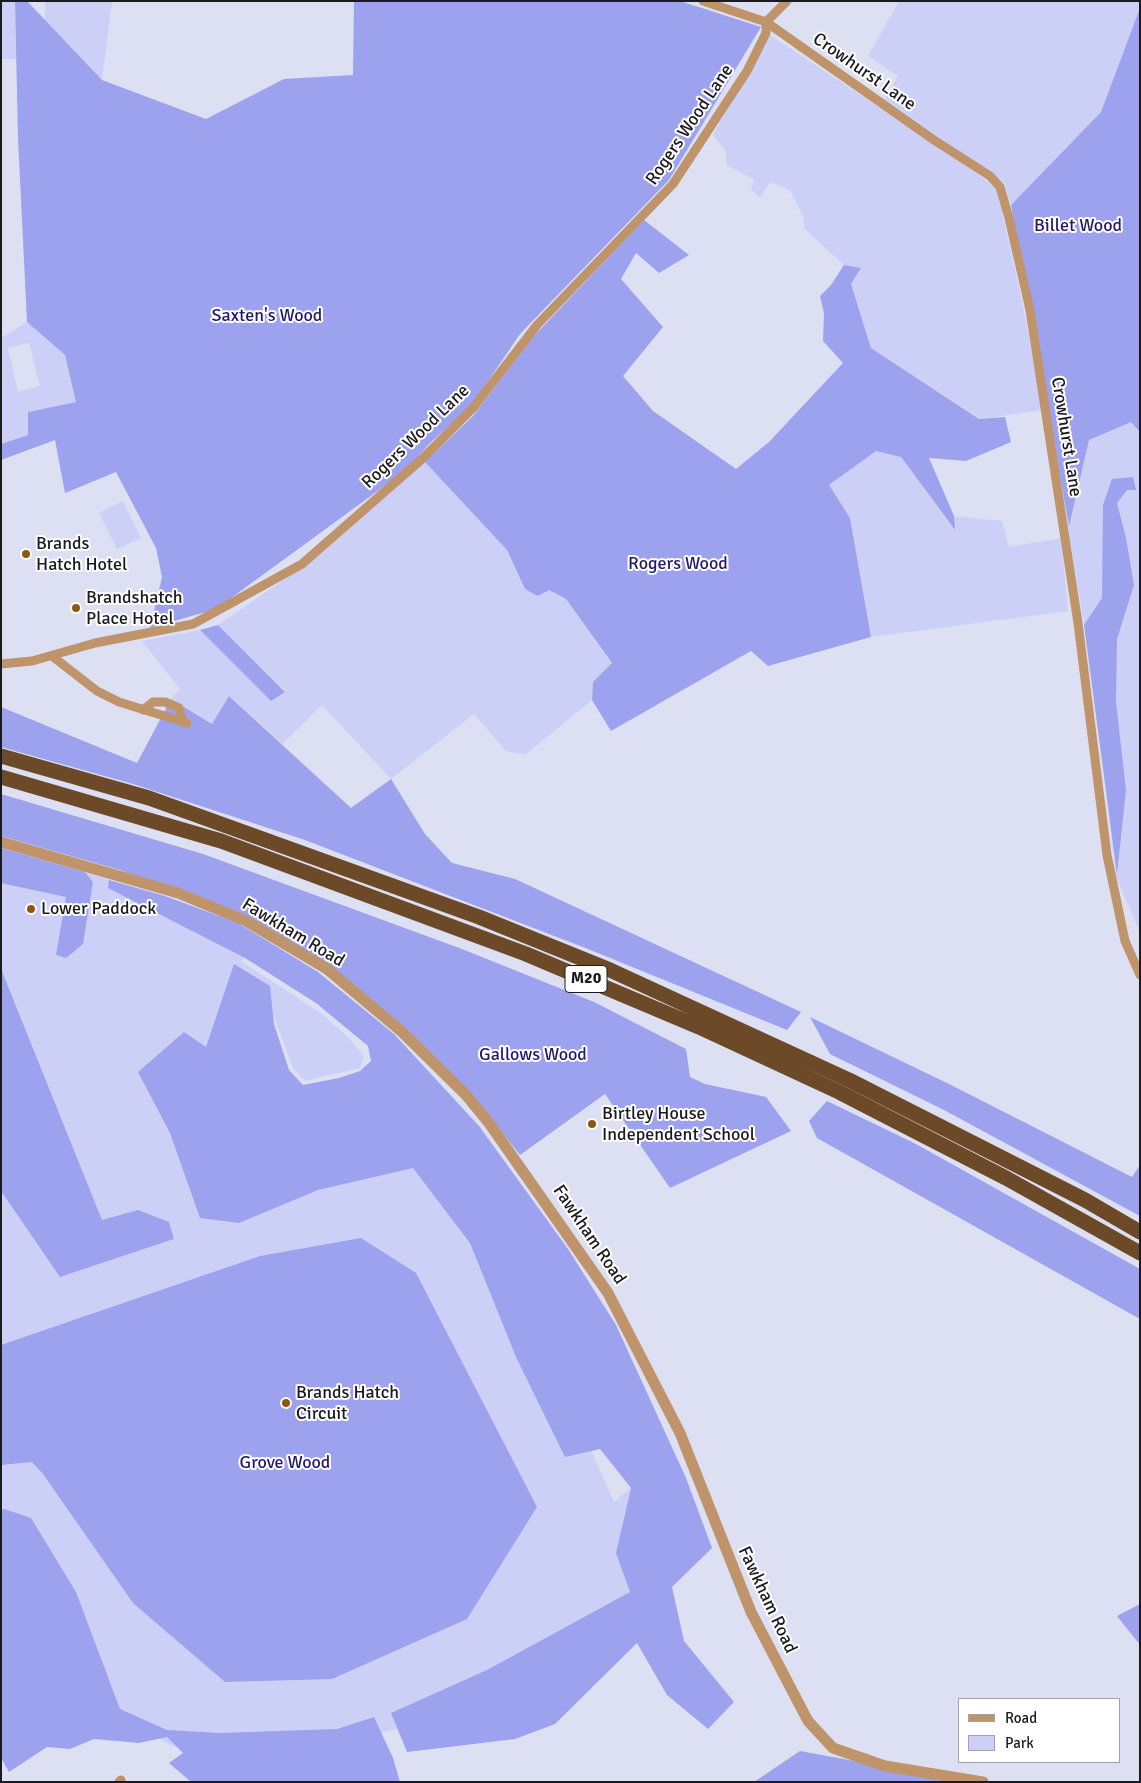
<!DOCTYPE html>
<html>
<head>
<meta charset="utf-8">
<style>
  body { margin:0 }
  #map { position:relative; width:1141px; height:1783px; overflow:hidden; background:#dddff3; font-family:Signika,sans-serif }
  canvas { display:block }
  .frame { position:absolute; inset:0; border:2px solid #1a1a21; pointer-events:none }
  .legend { position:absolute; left:958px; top:1698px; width:162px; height:65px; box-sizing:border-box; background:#fff; border:1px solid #a3a3a6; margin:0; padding:6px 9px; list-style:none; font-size:15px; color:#1a1a21 }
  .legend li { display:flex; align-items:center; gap:10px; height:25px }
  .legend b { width:25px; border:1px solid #a3a3a6 }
</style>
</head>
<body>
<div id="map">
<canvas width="1141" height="1783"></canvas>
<div class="frame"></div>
<ul class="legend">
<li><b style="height:6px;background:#bf946b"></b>Road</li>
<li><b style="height:14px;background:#ccd0f6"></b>Park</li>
</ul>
</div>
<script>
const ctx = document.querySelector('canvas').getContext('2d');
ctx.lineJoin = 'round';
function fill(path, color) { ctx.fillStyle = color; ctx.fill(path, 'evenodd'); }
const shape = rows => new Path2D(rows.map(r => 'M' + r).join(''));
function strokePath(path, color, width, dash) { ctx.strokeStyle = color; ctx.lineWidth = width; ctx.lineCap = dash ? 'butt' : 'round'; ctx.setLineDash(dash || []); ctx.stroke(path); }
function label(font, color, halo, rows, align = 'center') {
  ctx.font = font + ' Signika,sans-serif'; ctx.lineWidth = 4; ctx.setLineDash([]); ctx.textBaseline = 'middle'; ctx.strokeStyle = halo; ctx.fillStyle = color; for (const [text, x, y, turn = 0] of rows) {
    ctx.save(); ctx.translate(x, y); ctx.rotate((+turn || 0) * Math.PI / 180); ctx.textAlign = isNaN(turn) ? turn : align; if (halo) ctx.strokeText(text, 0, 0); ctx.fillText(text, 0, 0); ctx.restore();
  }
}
fill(shape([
  [1,1,15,1,16,59,1,59],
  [45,1,112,1,102,80,45,21],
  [899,1,1140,1,1140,8,1101,112,1011,205,1004,183,885,99,898,76,868,56],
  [770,35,966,165,997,189,1023,306,1043,410,980,419,871,348,851,284,861,268,844,265,805,229,803,216,790,190,770,182,760,198,751,189,754,180,727,165,725,150,713,135],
  [27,322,65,355,77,402,28,412,28,435,1,444,1,338],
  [29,343,40,386,18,392,8,348],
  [1140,404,1140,933,1116,876,1093,679,1057,459],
  [876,449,901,457,954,530,954,516,1002,521,1009,547,1061,538,1068,611,871,637,850,518,829,486],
  [425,462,507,550,525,589,549,590,566,599,612,664,593,682,592,700,525,755,506,751,474,714,391,779,322,705,282,744,230,696,213,724,171,699,180,689,142,641,200,630,271,701,285,691,218,625,320,555],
  [123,501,141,538,117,549,99,513],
  [85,872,109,880,108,888,245,958,241,961,322,1014,350,1039,364,1057,360,1068,305,1081,293,1068,263,988,205,1055,399,1150,517,1284,614,1502,631,1488,623,1522,640,1598,410,1727,274,1752,172,1746,116,1716,1,1521,1,873,91,892,93,882]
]), '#ccd0f6');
fill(shape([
  [15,1,27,1,102,80,206,119,284,79,353,75,354,1,680,1,761,27,669,180,520,334,472,405,430,443,405,471,216,609,150,628,162,577,156,548,116,472,65,493,55,440,1,460,1,444,28,435,28,412,76,402,65,355,27,322,18,138],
  [1140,8,1140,432,1131,422,1089,440,1069,526,1011,205,1101,112],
  [644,220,689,255,659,273,636,253,621,279,663,327,623,376,653,411,736,469,769,442,843,363,823,341,824,313,820,296,831,285,844,265,861,268,851,284,871,348,979,419,1005,417,1011,442,966,461,929,458,954,516,955,530,901,457,876,451,829,485,850,518,871,637,768,666,751,651,611,731,592,700,593,682,612,663,566,599,549,590,538,596,525,589,507,550,425,462,473,416,533,337],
  [1133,477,1136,490,1127,490,1117,503,1126,538,1134,585,1117,639,1116,702,1126,790,1117,874,1084,625,1102,598,1103,505,1112,479],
  [218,625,285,692,271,701,200,630],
  [229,696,351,808,391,779,425,834,452,863,515,879,801,1012,787,1030,588,949,305,840,133,784,1,747,1,707,137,763,171,699,212,724],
  [1,794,203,854,462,949,594,1002,686,1049,690,1077,705,1084,766,1097,791,1131,670,1188,605,1094,520,1155,469,1091,405,1029,253,920,120,870,1,836],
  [1,848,85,872,93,882,83,944,66,958,56,955,66,897,1,883],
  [109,880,165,896,238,923,318,972,394,1034,479,1126,568,1249,616,1325,686,1478,712,1548,672,1587,684,1641,734,1702,708,1729,667,1695,637,1643,555,1724,515,1739,407,1752,391,1713,487,1670,630,1592,616,1553,631,1488,600,1449,565,1457,516,1357,470,1243,413,1168,318,1190,239,1223,200,1218,170,1133,138,1072,184,1032,206,1047,234,964,270,986,274,1024,289,1070,303,1085,339,1078,360,1071,371,1061,368,1046,316,1003,245,958,108,888],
  [1,969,102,1220,138,1210,169,1222,174,1239,60,1277,1,1191],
  [810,1017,951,1085,1132,1177,1140,1165,1140,1216,944,1110,830,1054],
  [827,1101,916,1144,1140,1269,1140,1319,817,1138,809,1121],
  [361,1238,416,1273,537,1507,467,1619,332,1679,225,1682,133,1603,43,1474,32,1462,1,1465,1,1345,260,1256],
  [4,1509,31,1518,76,1592,120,1709,167,1730,220,1733,337,1729,374,1717,393,1758,400,1782,191,1782,169,1763,183,1753,167,1737,139,1743,94,1739,70,1749,47,1747,9,1772,1,1758,1,1510],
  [1140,1604,1140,1645,1117,1616],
  [800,1751,969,1782,754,1782]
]), '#9da2ee');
strokePath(shape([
  [703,1,766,22,934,140,990,176,1000,187,1009,218,1030,310,1078,623,1107,855,1125,941,1140,975],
  [766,22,787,1],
  [52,656,97,691,119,702,187,723],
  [1,664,32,661,95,643,193,624,302,564,422,459,473,408,537,325,673,184,747,71,766,33,766,22],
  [143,710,153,702,165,702,179,708,183,721],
  [119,1782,121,1780]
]), '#bf946b', 9);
strokePath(shape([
  [1,842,178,893,246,921,327,969,401,1031,466,1095,489,1123,608,1293,680,1433,751,1612,808,1721,833,1748,885,1766,983,1782]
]), '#bf946b', 11);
strokePath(shape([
  [1,756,149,798,479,917,610,970,849,1080,1085,1200,1140,1232],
  [1,777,221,841,526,954,699,1027,839,1092,1006,1178,1140,1253]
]), '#6c4a27', 15);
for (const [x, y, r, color] of [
  [26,554,5,"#905711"],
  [76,608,5,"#905711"],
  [31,909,5,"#905711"],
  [592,1124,5,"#905711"],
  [286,1403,5,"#905711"]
]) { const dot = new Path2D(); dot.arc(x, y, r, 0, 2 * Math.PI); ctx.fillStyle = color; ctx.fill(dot); strokePath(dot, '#fff', 2); }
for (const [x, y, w] of [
  [586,979,42]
]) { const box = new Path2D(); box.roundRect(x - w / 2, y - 13.5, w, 27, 4); ctx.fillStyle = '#fff'; ctx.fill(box); strokePath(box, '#1a1a21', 1); }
label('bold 16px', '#1a1a21', null, [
  ["M20",586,979]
]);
label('18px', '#1a1a21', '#fff', [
  ["Crowhurst Lane",864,72,35],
  ["Rogers Wood Lane",690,125,-56],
  ["Rogers Wood Lane",416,437,-44],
  ["Crowhurst Lane",1066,437,81],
  ["Fawkham Road",293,933,31],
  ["Fawkham Road",589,1235,56],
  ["Fawkham Road",767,1600,65]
]);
label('18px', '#25186f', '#fff', [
  ["Billet Wood",1078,226],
  ["Saxten's Wood",267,316],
  ["Rogers Wood",678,564],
  ["Gallows Wood",533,1055],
  ["Grove Wood",285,1463]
]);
label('18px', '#1a1a21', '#fff', [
  ["Brands",36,544],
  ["Hatch Hotel",36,565],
  ["Brandshatch",86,598],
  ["Place Hotel",86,619],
  ["Lower Paddock",41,909],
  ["Birtley House",602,1114],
  ["Independent School",602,1135],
  ["Brands Hatch",296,1393],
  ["Circuit",296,1414]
], 'left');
</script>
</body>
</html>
